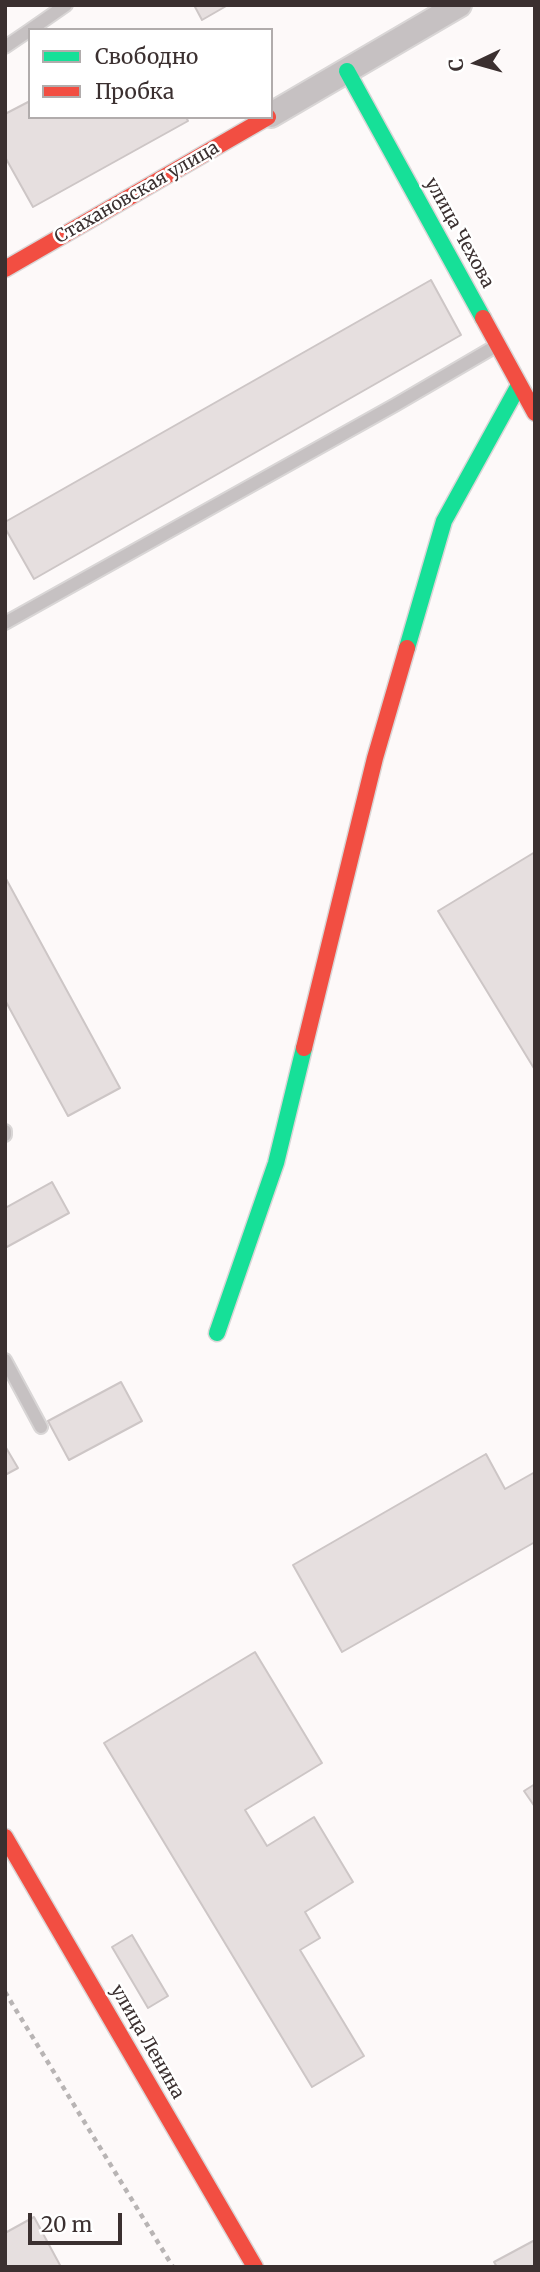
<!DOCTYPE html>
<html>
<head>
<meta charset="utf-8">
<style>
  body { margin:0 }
  #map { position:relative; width:540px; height:2272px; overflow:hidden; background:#fdf9f9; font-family:Merriweather,serif }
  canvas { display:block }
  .frame { position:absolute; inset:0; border:7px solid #3b3030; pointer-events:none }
  .legend { position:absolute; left:28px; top:28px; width:245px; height:91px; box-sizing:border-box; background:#fff; border:2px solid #b1acac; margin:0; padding:9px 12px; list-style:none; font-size:21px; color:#3b3030 }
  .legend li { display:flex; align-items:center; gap:14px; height:35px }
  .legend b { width:35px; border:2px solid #b1acac }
  .north { position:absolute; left:442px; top:28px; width:70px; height:70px; -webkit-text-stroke:5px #fff; paint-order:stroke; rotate:265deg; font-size:19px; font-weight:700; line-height:28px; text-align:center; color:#3b3030 }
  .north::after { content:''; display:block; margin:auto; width:24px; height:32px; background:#3b3030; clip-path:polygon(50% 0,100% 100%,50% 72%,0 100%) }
  .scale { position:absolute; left:28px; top:2213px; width:94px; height:32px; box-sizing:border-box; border:4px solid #3b3030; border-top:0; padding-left:9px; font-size:21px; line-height:24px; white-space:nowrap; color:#3b3030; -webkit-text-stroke:5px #fff; paint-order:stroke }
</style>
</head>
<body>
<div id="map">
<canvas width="540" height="2272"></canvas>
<div class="frame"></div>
<ul class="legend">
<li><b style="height:9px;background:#16e098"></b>Свободно</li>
<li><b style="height:9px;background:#f24e42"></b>Пробка</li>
</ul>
<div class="north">С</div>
<div class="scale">20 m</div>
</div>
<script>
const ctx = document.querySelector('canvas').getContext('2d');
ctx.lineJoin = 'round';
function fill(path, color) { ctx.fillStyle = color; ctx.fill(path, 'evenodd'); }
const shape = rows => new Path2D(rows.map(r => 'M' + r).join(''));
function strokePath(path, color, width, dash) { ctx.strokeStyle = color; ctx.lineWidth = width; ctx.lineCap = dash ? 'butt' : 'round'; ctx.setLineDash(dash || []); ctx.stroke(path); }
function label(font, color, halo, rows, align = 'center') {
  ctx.font = font + ' Merriweather,serif'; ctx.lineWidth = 5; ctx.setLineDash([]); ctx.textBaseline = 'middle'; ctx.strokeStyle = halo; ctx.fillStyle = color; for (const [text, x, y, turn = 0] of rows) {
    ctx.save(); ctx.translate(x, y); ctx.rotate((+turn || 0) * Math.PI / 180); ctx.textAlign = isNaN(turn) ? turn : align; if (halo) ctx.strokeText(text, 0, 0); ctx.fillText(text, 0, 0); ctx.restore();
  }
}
const building = shape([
  [194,5,228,5,202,20,194,5],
  [30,101,30,117,186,117,188,121,33,207,5,157,5,114,30,101],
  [431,280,461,335,34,579,5,528,5,522,431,280],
  [535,852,535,1070,438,911,535,852],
  [5,877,120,1088,68,1116,5,1000,5,877],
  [52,1182,69,1213,5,1248,5,1208,52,1182],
  [121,1382,142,1421,69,1460,48,1421,121,1382],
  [5,1446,18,1468,5,1475,5,1446],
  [486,1454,505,1489,535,1472,535,1542,342,1652,293,1565,486,1454],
  [255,1652,322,1763,245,1810,267,1846,314,1817,353,1882,305,1912,320,1938,300,1950,364,2056,312,2087,104,1743,255,1652],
  [535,1784,535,1807,524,1791,535,1784],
  [132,1935,168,1996,148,2008,112,1947,132,1935],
  [34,2217,61,2267,5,2267,5,2233,34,2217],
  [535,2240,535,2267,497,2267,494,2262,535,2240]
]);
fill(building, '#e6dfdf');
strokePath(building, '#cdc6c6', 2);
const lane = shape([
  [30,30,66,5],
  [5,47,30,30],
  [5,623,395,405,496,346],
  [5,1131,5,1135],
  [5,1360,41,1427]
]);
const street = shape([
  [271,115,459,5]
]);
const fast = shape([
  [347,71,483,318],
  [407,648,444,521,519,385],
  [217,1333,276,1163,304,1048]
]);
const jam = shape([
  [5,269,268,117],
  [483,318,535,413],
  [304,1048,375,758,407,648],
  [5,1837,255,2267]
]);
strokePath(lane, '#d9d6d6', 16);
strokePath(street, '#d9d6d6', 28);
strokePath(fast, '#d9d6d6', 19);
strokePath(jam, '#d9d6d6', 19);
strokePath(shape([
  [5,1992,173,2267]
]), '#b8b4b4', 4.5, [5, 5]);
strokePath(lane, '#c6c1c2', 12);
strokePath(street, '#c6c1c2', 24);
strokePath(fast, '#16e098', 16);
strokePath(jam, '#f24e42', 16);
label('18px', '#3b3030', '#fff', [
  ["Стахановская улица",137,193,-30],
  ["улица Чехова",459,233,61],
  ["улица Ленина",147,2042,60]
]);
</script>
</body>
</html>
